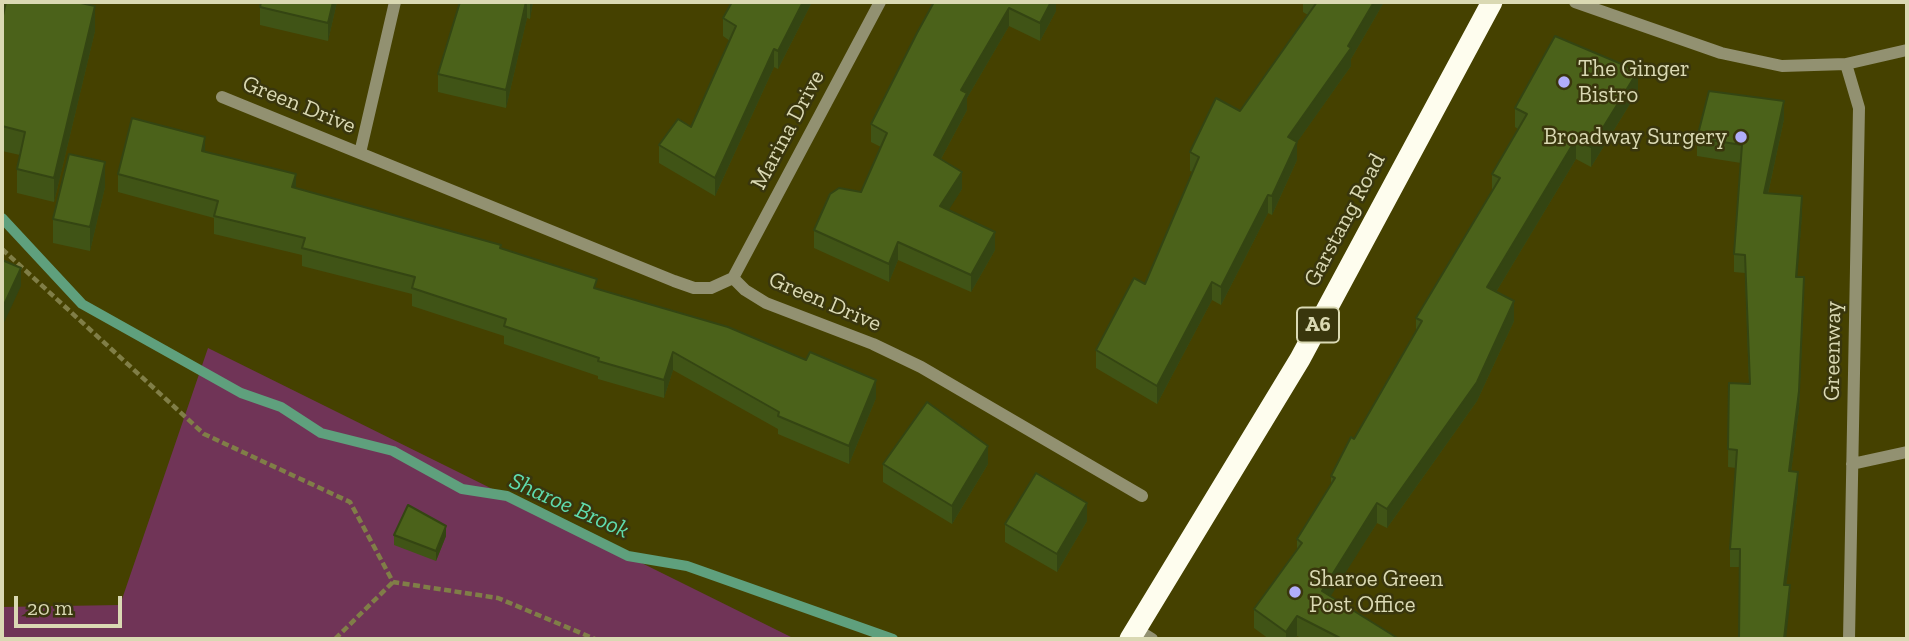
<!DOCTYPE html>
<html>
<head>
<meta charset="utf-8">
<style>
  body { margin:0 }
  #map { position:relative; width:1909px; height:641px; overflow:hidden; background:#454100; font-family:"Zilla Slab",serif }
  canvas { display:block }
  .frame { position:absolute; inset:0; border:4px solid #dad9b3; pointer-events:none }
  .scale { position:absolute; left:14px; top:596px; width:108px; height:32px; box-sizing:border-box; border:4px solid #dad9b3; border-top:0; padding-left:9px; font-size:21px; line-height:24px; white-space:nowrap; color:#dad9b3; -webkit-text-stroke:5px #39360d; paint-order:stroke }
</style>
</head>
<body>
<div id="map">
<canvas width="1909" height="641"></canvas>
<div class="frame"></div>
<div class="scale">20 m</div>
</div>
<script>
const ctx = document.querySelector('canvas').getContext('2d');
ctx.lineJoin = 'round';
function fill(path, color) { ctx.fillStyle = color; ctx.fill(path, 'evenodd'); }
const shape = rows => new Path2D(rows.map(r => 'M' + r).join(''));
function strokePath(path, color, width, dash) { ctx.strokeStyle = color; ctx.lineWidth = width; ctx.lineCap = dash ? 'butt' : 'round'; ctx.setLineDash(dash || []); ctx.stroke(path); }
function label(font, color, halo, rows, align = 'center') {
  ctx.font = font + ' "Zilla Slab",serif'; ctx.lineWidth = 5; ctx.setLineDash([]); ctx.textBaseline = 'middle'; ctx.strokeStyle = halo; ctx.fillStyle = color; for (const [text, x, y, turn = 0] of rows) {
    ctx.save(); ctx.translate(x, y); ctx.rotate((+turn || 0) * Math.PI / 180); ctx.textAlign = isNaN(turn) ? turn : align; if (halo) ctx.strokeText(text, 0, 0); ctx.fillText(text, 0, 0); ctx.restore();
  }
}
fill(shape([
  [208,348,795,639,2,639,2,607,120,605]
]), '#703457');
strokePath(shape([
  [2,218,82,304,241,393,281,407,321,433,393,451,462,489,507,496,628,556,687,566,893,639]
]), '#5fa07d', 10);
strokePath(shape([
  [2,249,204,434,350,502,393,582,498,598,595,639],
  [335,639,393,582]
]), '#807e47', 4.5, [7, 3.5]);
strokePath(shape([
  [1575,2,1721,53,1782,66,1846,64,1907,50],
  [1846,64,1859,108,1849,639],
  [222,97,674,281,694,288,711,288,733,278,880,2],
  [360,153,395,2],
  [733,278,745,290,766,303,873,344,921,367,1142,496],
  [1852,464,1907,452],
  [1136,629,1152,639]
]), '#929171', 12);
strokePath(shape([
  [1130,639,1300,359,1492,2]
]), '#fefdee', 21);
fill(shape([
  [261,2,337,2,328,41,260,25,260,7],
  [460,2,533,2,530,19,527,18,506,108,438,92,438,74],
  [812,2,778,69,774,67,715,196,659,163,659,145,691,127,730,41,723,36,723,18],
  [934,2,1056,2,1056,11,1040,41,1009,26,967,98,967,110,941,159,962,189,948,210,995,250,971,292,898,260,889,282,814,248,814,230,861,192,881,147,871,142,871,124],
  [1303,2,1384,2,1351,59,1351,66,1297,142,1297,160,1272,215,1268,213,1221,305,1212,300,1157,404,1096,368,1096,350,1145,284,1193,172,1190,171,1190,152,1240,111,1308,15,1303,12],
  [2,20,95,31,54,202,17,193,17,169,20,155,2,151],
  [1638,91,1591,167,1576,159,1496,292,1514,321,1477,401,1387,528,1377,523,1330,596,1399,639,1304,639,1297,636,1294,639,1269,639,1254,628,1254,609,1297,550,1297,539,1331,485,1331,476,1354,439,1416,332,1416,318,1492,191,1492,174,1518,129,1515,127,1515,108],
  [1784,119,1768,194,1802,214,1797,277,1804,295,1799,409,1791,472,1798,490,1786,585,1790,603,1740,567,1730,567,1730,549,1736,468,1728,467,1729,383,1749,384,1745,273,1734,272,1734,254,1741,163,1697,156,1697,138],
  [205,151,296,188,501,249,597,289,876,398,849,464,778,434,778,429,673,370,664,398,598,379,598,376,504,344,504,336,412,306,412,294,302,266,302,255,214,234,214,218,118,192,118,174],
  [105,187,90,251,53,243,53,219],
  [883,464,988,464,952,524,883,482],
  [1087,521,1057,572,1005,542,1005,524],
  [394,535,446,536,436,561,394,545]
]), '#405416');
fill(shape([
  [333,2,337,2,328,41,328,23],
  [527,2,527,18,506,108,506,90],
  [530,2,533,2,530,19],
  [803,2,812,2,778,69,778,51],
  [1051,2,1056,2,1056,11,1040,41,1040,23],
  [1374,2,1384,2,1351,59,1351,66,1288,155,1288,137,1348,46],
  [95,6,95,31,54,202,54,178],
  [1009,8,1009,26,967,98,967,110,934,172,934,155,961,90],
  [774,49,774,67,715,196,715,178],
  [1638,71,1638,91,1591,167,1591,147],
  [1784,101,1784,119,1764,212,1764,193],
  [205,137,205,156,202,151],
  [1576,139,1576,159,1487,307,1487,287],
  [1297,142,1297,160,1272,215,1272,196],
  [105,162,105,187,90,251,90,227],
  [962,172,962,189,940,224,940,206],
  [296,174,296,192,292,187],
  [1268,195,1268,213,1221,305,1221,287],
  [1802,196,1802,214,1796,295,1796,277],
  [995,232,995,250,971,292,971,275],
  [898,242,898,260,889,282,889,264],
  [21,268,21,286,2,327,2,309],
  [1804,277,1799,409,1789,489,1789,471],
  [1212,282,1212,300,1157,404,1157,386],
  [1514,301,1514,321,1477,401,1387,528,1387,509],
  [673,352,673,370,664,398,664,380],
  [876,380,876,398,849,464,849,446],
  [988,446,988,464,952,524,952,506],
  [1798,472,1798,490,1784,603,1784,585],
  [1087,503,1087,521,1057,572,1057,554],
  [1377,503,1377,523,1322,610,1322,591],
  [446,526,446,536,436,561,436,551],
  [1790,585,1790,603,1786,639,1784,639],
  [1297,616,1297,636,1294,639,1286,639,1286,632]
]), '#344512');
const building = shape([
  [6,2,76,2,95,6,54,178,17,169,25,132,2,126,2,20,6,2],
  [261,2,333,2,328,23,260,7,261,2],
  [460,2,526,2,506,90,438,74,460,2],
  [732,2,803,2,778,51,774,49,715,178,659,145,678,119,691,127,736,26,723,18,732,2],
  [934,2,1051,2,1040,23,1009,8,961,90,967,93,934,155,962,172,940,206,995,232,971,275,898,242,889,264,814,230,830,194,839,188,861,192,887,133,871,124,917,33,934,2],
  [1317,2,1374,2,1348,46,1351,48,1288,137,1297,142,1272,196,1268,195,1221,287,1212,282,1157,386,1096,350,1134,278,1145,284,1199,157,1190,152,1216,98,1240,111,1317,2],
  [1555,36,1638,71,1591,147,1576,139,1487,287,1514,301,1477,382,1387,509,1377,503,1322,591,1399,639,1342,639,1297,616,1286,632,1254,609,1302,543,1297,539,1335,478,1331,476,1351,437,1354,439,1422,321,1416,318,1500,178,1492,174,1527,114,1515,108,1555,36],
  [1709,91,1784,101,1764,193,1802,196,1796,277,1804,277,1799,391,1789,471,1798,472,1784,585,1790,585,1784,639,1739,639,1740,549,1730,549,1737,450,1728,449,1729,383,1750,384,1745,255,1734,254,1742,145,1697,138,1709,91],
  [132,118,205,137,202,151,296,174,292,187,501,245,500,248,597,279,594,288,728,327,806,360,810,352,876,380,849,446,778,416,779,412,673,352,664,380,598,361,599,358,504,326,506,319,412,288,415,277,302,248,305,238,214,216,218,201,118,174,132,118],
  [69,154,105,162,90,227,53,219,69,154],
  [2,260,21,268,2,309,2,260],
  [927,402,988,446,952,506,883,464,927,402],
  [1036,473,1087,503,1057,554,1005,524,1036,473],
  [408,505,446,526,436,551,394,535,408,505]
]);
fill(building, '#4b621a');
strokePath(building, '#344512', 2);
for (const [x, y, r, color] of [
  [1564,82,7,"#b1adfa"],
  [1741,137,7,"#b1adfa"],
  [1295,592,7,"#b1adfa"]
]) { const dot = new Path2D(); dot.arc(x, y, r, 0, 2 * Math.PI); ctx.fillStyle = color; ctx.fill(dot); strokePath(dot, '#39360d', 2.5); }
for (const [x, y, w] of [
  [1318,325,42]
]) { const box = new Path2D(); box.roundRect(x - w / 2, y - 17.5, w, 35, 5); ctx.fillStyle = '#39360d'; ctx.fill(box); strokePath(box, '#dad9b3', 2); }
label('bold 21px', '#dad9b3', null, [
  ["A6",1318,325]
]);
label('23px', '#dad9b3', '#39360d', [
  ["The Ginger",1578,69],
  ["Bistro",1578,95],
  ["Broadway Surgery",1727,137,"right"],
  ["Sharoe Green",1309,579],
  ["Post Office",1309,605]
], 'left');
label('23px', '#dad9b3', '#39360d', [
  ["Green Drive",299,105,22],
  ["Marina Drive",788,130,-62],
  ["Garstang Road",1345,220,-62],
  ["Green Drive",825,302,23],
  ["Greenway",1833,351,-89]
]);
label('italic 24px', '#5fdbad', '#39360d', [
  ["Sharoe Brook",569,506,24]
]);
</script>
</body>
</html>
